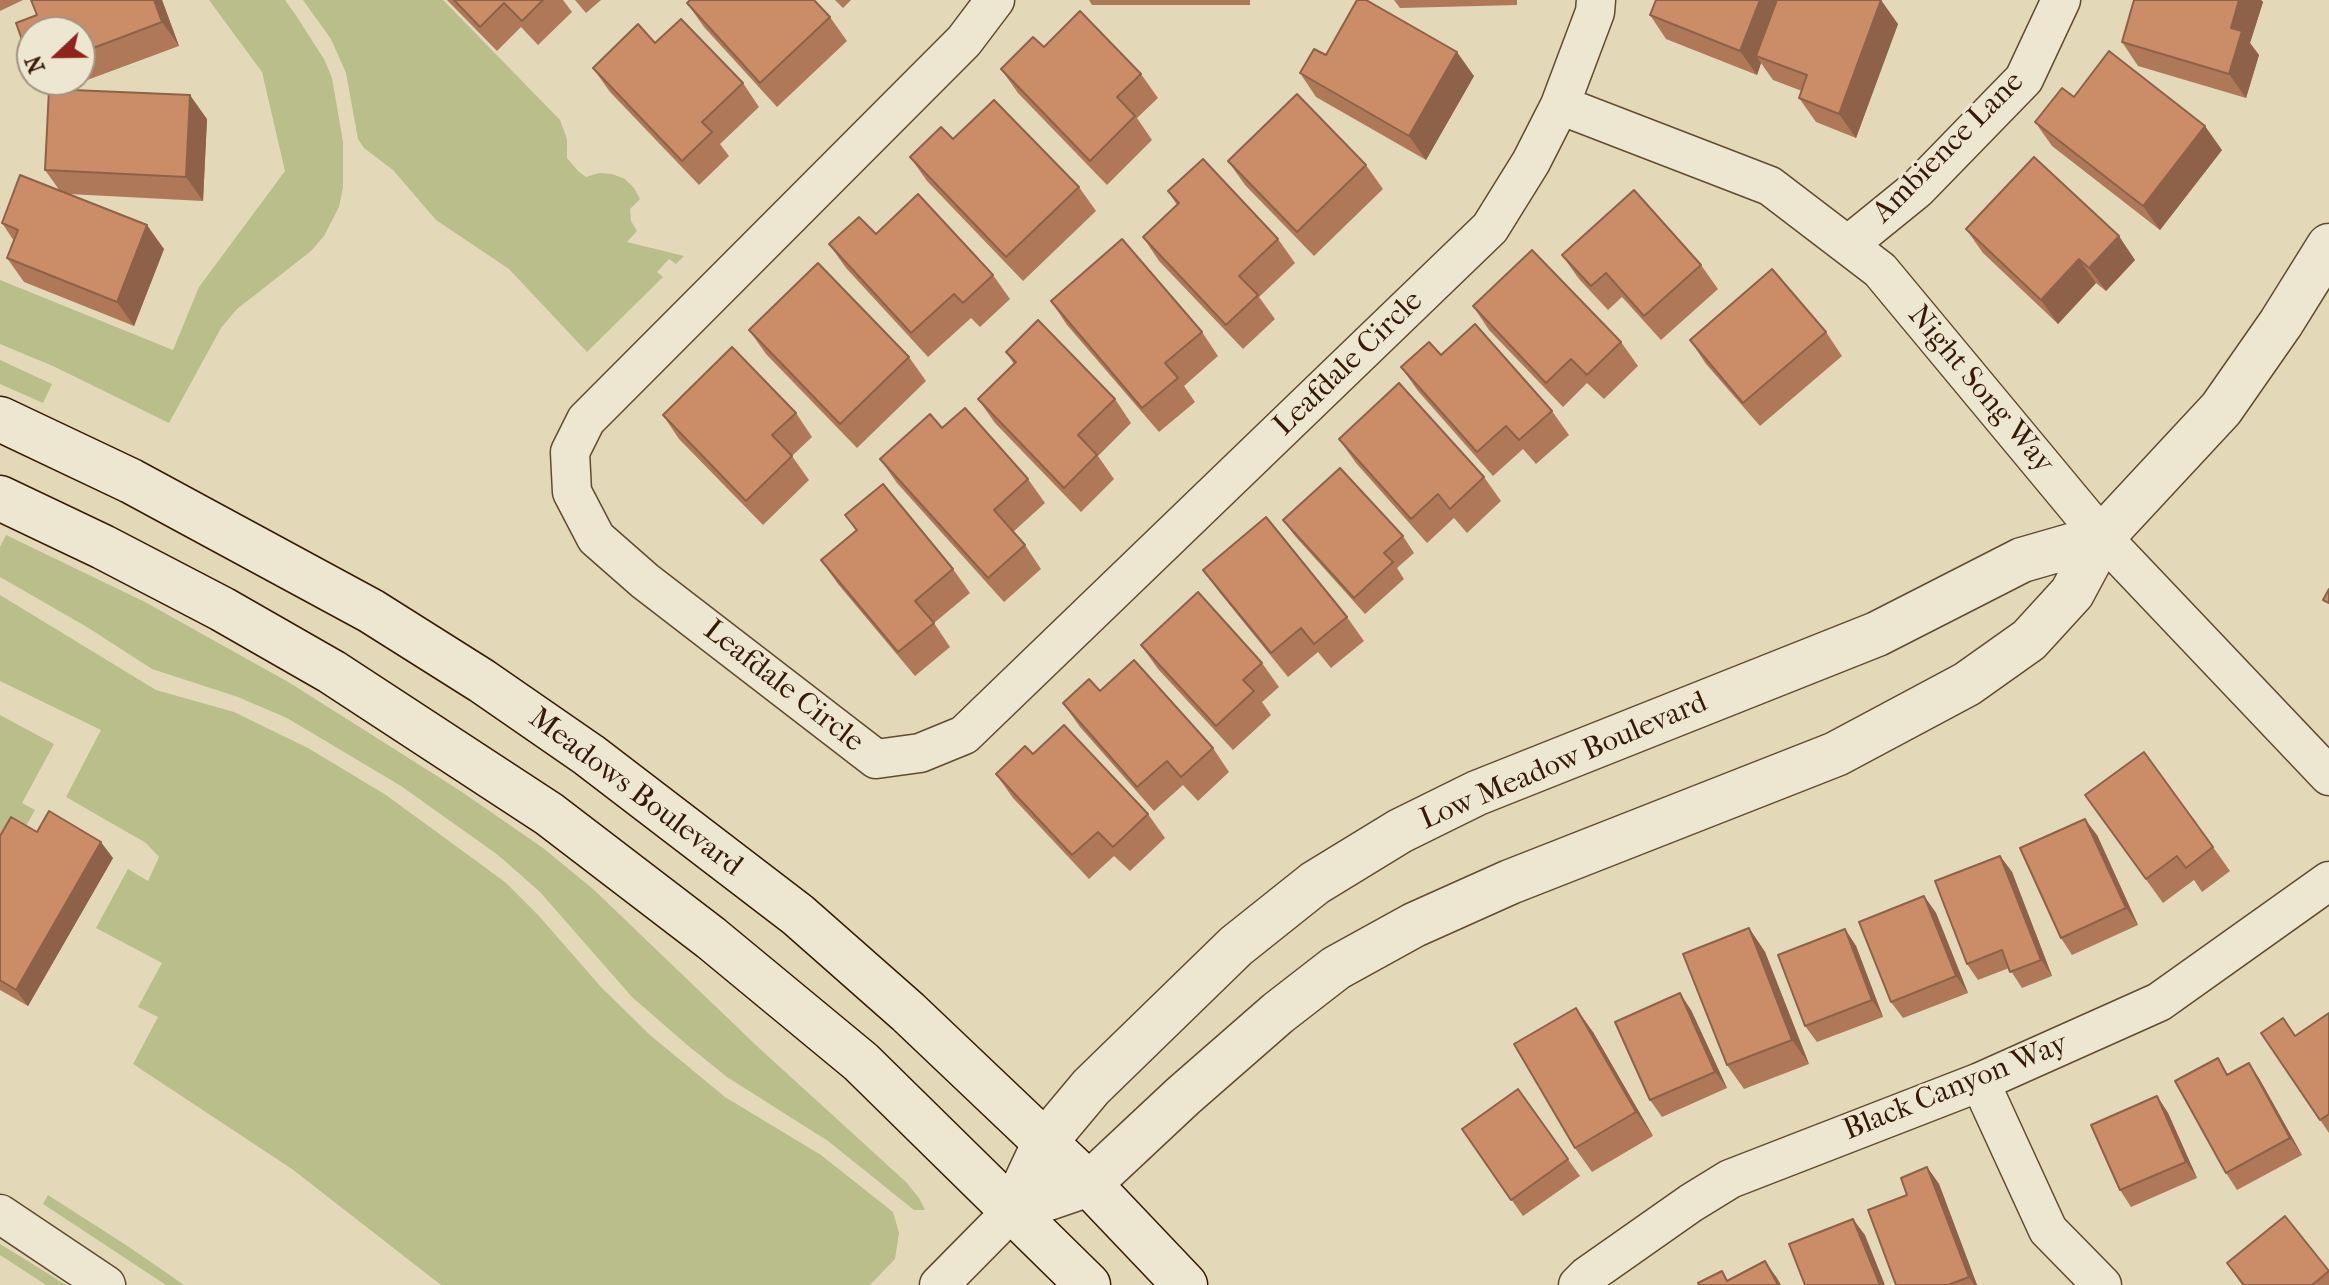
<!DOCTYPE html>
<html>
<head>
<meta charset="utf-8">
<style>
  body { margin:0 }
  #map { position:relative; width:2329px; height:1285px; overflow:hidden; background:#e3d9b8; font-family:"IM FELL French Canon",serif }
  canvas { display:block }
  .north { position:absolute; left:16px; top:16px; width:80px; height:80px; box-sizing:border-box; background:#ede6d1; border:2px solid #a4947f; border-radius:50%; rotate:248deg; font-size:22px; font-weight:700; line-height:32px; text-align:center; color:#371a03 }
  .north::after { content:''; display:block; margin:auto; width:28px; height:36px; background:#8f2418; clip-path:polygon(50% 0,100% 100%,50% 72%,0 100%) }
</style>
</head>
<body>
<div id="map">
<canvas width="2329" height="1285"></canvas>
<div class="north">N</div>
</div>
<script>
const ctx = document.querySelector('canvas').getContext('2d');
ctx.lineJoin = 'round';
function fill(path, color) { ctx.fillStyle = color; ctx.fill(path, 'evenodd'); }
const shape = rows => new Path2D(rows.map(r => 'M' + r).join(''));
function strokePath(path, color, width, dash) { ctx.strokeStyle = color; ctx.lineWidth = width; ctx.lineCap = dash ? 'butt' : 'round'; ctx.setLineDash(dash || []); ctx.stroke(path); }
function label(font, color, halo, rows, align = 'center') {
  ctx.font = font + ' "IM FELL French Canon",serif'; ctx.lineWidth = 6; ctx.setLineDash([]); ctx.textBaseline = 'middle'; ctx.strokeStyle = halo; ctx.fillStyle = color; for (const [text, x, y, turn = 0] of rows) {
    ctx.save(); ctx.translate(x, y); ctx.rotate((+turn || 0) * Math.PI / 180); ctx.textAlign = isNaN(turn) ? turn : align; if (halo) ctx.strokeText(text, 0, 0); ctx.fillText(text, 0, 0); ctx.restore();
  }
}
fill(shape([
  [209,0,285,0,295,14,324,59,332,78,343,142,343,187,339,207,324,236,311,251,237,309,221,328,169,423,53,366,0,344,0,280,173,350,199,287,285,171,262,72],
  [303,0,443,0,560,120,567,139,567,158,578,171,586,177,599,173,612,174,625,179,634,188,640,199,630,209,631,221,637,231,627,242,684,256,676,264,669,259,657,272,663,277,587,352,509,269,436,220,393,170,364,148,358,139,346,73,331,39],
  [0,360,52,384,43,403,0,384],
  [6,535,145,602,290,683,459,790,543,848,593,889,759,1048,906,1182,919,1198,925,1210,914,1210,828,1141,727,1077,686,1044,632,997,540,892,498,855,401,786,287,718,238,697,152,669,87,627,0,577,0,547],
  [0,595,156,690,234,712,308,748,386,795,505,882,539,916,601,987,650,1035,725,1097,821,1155,893,1212,899,1233,895,1259,870,1285,441,1285,292,1169,133,1064,158,1017,138,1007,162,963,96,928,128,869,148,881,159,857,146,843,66,797,101,730,0,681],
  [0,715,54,744,22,803,35,810,0,873],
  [48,1195,129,1247,184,1285,166,1285,43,1204],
  [0,1244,31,1263,66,1285,46,1285,0,1255]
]), '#b9be8b');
const minor = shape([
  [995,0,964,41,586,420,570,452,572,492,596,538,645,581,876,759,920,753,964,735,1490,228,1531,162,1560,105,1595,12,1596,0],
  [1560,105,1770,186,1880,270,2102,537,2329,776],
  [1848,245,1917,189,2024,79,2061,0],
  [1980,1082,2048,1230,2102,1285],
  [0,1214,106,1285],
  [939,1285,1013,1210],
  [1578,1285,1587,1276,1691,1203,1730,1179,1980,1082,2159,1002,2329,881]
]);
const tertiary = shape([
  [1013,1210,1089,1184,1183,1096,1278,1013,1336,968,1414,925,1510,882,1836,754,1967,684,2029,640,2072,593,2102,537,2221,409,2281,323,2329,246],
  [1013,1210,1045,1142,1091,1087,1236,946,1315,883,1400,831,1477,793,1877,634,2022,560,2102,537]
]);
const secondary = shape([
  [0,419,131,481,371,611,482,681,589,755,798,915,908,1012,1089,1184,1185,1285],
  [0,498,103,547,222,609,332,672,549,814,711,938,861,1062,1088,1285]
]);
strokePath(minor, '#624a30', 41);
strokePath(tertiary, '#624a30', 47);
strokePath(secondary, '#371a03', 47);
strokePath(minor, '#ede6d1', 38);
strokePath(tertiary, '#ede6d1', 44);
strokePath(secondary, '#ede6d1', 44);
fill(shape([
  [0,0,23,0,0,11],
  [31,0,162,0,179,46,63,89,207,119,203,201,69,194,164,249,134,326,24,282,7,258,14,241,2,223,60,191,45,170,49,93,40,80,80,80,80,32,37,15],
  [447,0,563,0,572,12,538,45,521,27,497,51],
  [575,0,601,0,586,13],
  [835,0,851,0,843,8],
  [1089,0,1250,0,1250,5,1092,5],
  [1394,0,1517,0,1517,5,1400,8],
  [2134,0,2261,0,2263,2,2250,43,2259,55,2246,98,2138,66,2122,42],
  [687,3,830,17,847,41,777,107,704,27],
  [1650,15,1898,24,1856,138,1816,122,1799,98,1802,91,1773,80,1761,63,1757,75,1666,39],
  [655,43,743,83,759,107,720,144,729,156,699,185,610,92,593,68],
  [1044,47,1141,74,1158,98,1137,118,1152,140,1107,185,1018,93,1001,69],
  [1326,55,1474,76,1426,160,1316,97,1300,73],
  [2035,122,2222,150,2160,230,2052,146],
  [910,157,1079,187,1096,211,1023,281,927,181],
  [1228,161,1366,165,1383,189,1314,256,1245,185],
  [1168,191,1278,239,1295,263,1259,297,1275,319,1243,349,1159,261,1143,237,1177,205],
  [1966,229,2135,260,2106,291,2096,283,2058,324,1983,253],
  [876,234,993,275,1010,299,980,327,971,318,928,357,846,268,829,244],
  [1562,255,1701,265,1718,289,1661,340,1622,297,1608,310,1579,279],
  [1051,301,1202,332,1218,356,1184,386,1195,402,1159,432,1067,325],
  [1473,306,1621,342,1638,366,1604,399,1587,383,1563,407,1489,330],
  [749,330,909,357,926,381,857,448,766,354],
  [1826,332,1842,356,1760,426,1706,364,1690,340],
  [1006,352,1115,399,1131,423,1098,456,1114,479,1081,512,995,423,978,399,1014,364],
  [1401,367,1552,411,1569,435,1536,464,1523,449,1493,476,1418,391],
  [796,413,812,437,792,456,809,480,763,525,679,439,663,415],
  [942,428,1028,479,1045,503,1013,532,1025,545,1041,569,1004,602,897,483,880,459],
  [1339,439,1484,477,1501,501,1467,533,1454,518,1427,543,1356,463],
  [845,515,953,569,970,593,934,623,950,647,915,676,838,584,821,560,856,531],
  [1283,520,1403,536,1414,553,1397,568,1404,579,1365,614,1295,536],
  [1203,570,1347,617,1364,641,1331,668,1318,652,1288,677,1220,593],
  [1141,645,1262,663,1279,687,1262,702,1271,715,1233,750,1158,669],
  [1100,691,1213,748,1229,772,1198,801,1183,785,1154,811,1080,727,1063,703],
  [1033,754,1148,814,1165,838,1130,871,1114,856,1089,879,1013,798,996,774],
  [2085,795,2213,847,2230,871,2202,892,2194,880,2163,903],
  [37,832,113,858,28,1006,0,990,0,836],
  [2097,835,2138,925,2072,955,2061,938],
  [2000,856,2012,872,2052,976,2022,988,2009,968,1978,980,1967,964],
  [1924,896,1936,913,1968,993,1903,1018,1891,1002],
  [1749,928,1765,952,1809,1064,1744,1089,1727,1065],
  [1845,929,1856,946,1883,1017,1817,1042,1805,1026],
  [1691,1010,1727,1088,1662,1117,1650,1100],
  [2329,1013,2329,1133,2261,1033,2295,1036],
  [1593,1032,1653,1136,1592,1172,1575,1148],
  [2249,1063,2260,1080,2302,1155,2237,1190,2226,1173,2229,1074],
  [1518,1089,1580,1176,1523,1216,1462,1129],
  [2157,1096,2168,1113,2197,1178,2131,1207,2120,1190],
  [1927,1167,1939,1184,1977,1285,1896,1285,1907,1195],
  [2227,1263,2329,1271,2329,1285,2242,1285]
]), '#af7859');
fill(shape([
  [154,0,162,0,179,46,162,22],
  [1760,0,1786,0,1756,56,1761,63,1757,75,1740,51],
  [1881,0,1898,24,1856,138,1839,114],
  [2239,0,2261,0,2263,2,2250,43,2259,55,2246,98,2229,74,2231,28],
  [1457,52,1474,76,1426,160,1409,136],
  [190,95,207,119,203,201,186,177],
  [2205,126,2222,150,2160,230,2143,206],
  [147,225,164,249,134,326,117,302],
  [2119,236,2135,260,2106,291,2089,268],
  [2079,259,2096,283,2058,324,2041,300],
  [2085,819,2097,835,2138,925,2126,908],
  [101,842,113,858,28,1006,16,990],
  [2000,856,2012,872,2052,976,2041,960],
  [1924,896,1936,913,1968,993,1956,976],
  [1749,928,1765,952,1809,1064,1792,1040],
  [1845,929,1856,946,1883,1017,1872,1000],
  [1680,993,1691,1010,1727,1088,1715,1072],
  [1576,1008,1593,1032,1653,1136,1636,1112],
  [2249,1063,2260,1080,2302,1155,2290,1138],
  [2157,1096,2168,1113,2197,1178,2186,1162],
  [1927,1167,1939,1184,1977,1285,1974,1285,1969,1277],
  [1853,1219,1865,1235,1885,1285,1880,1285],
  [1765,1261,1777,1278,1781,1285,1778,1285]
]), '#8e6249');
const building = shape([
  [31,0,154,0,162,22,80,53,80,32,32,32,32,68,16,23,37,15,31,0],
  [454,0,543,0,522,21,504,3,480,27,454,0],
  [690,0,814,0,830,17,760,83,687,3,690,0],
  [1357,0,1366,0,1457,52,1409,136,1300,73,1314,49,1326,55,1357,0],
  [1656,0,1760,0,1740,51,1650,15,1656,0],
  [1777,0,1881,0,1839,114,1799,98,1807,75,1756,56,1777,0],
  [2134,0,2239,0,2231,28,2242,31,2229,74,2122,42,2134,0],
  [1080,11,1141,74,1117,97,1135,116,1090,161,1001,69,1033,37,1044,47,1080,11],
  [681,19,743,83,702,122,712,132,682,161,593,68,638,24,655,43,681,19],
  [2109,51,2205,126,2143,206,2035,122,2062,88,2074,97,2109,51],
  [49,89,190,95,186,177,45,170,49,89],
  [1297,94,1366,165,1297,232,1228,161,1297,94],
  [994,100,1079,187,1006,257,910,157,941,127,953,139,994,100],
  [2034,157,2119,236,2089,268,2079,259,2041,300,1966,229,2034,157],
  [1203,159,1278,239,1239,276,1258,295,1226,325,1143,237,1179,203,1168,191,1203,159],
  [20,175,147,225,117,302,7,258,18,230,2,223,20,175],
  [1634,190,1701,265,1644,316,1606,273,1591,286,1562,255,1634,190],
  [918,194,993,275,963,303,954,294,911,333,829,244,859,217,876,234,918,194],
  [1122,239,1202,332,1165,363,1178,378,1142,408,1051,301,1122,239],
  [1532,250,1621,342,1587,375,1571,359,1546,383,1473,306,1532,250],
  [818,263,909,357,840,424,749,330,818,263],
  [1772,269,1826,332,1743,403,1690,340,1772,269],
  [1038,320,1115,399,1078,435,1097,455,1064,488,978,399,1016,362,1006,352,1038,320],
  [1475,324,1552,411,1519,440,1506,426,1477,452,1401,367,1429,342,1441,355,1475,324],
  [732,347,796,413,772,435,792,456,746,501,663,415,732,347],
  [1399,383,1484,477,1450,509,1438,494,1411,519,1339,439,1399,383],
  [965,408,1028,479,994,510,1025,545,988,578,880,459,930,414,942,428,965,408],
  [1340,468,1403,536,1384,553,1393,562,1354,598,1283,520,1340,468],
  [883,484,953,569,915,601,934,623,898,652,821,560,857,530,845,515,883,484],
  [1266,517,1347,617,1314,644,1301,628,1271,653,1203,570,1266,517],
  [2329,589,2329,603,2323,600,2329,589],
  [1198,592,1262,663,1243,680,1254,691,1216,726,1141,645,1198,592],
  [1134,660,1213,748,1181,777,1167,761,1137,787,1063,703,1089,679,1100,691,1134,660],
  [1064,725,1148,814,1113,847,1098,832,1072,855,996,774,1025,746,1033,754,1064,725],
  [2144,752,2213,847,2186,868,2177,856,2146,879,2085,795,2144,752],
  [49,811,101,842,16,990,0,980,0,836,11,817,37,832,49,811],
  [2085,819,2126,908,2061,938,2020,848,2085,819],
  [2000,856,2041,960,2010,972,2002,950,1967,964,1935,881,2000,856],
  [1924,896,1956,976,1891,1002,1859,922,1924,896],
  [1749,928,1792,1040,1727,1065,1683,954,1749,928],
  [1845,929,1872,1000,1805,1026,1778,955,1845,929],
  [1680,993,1715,1072,1650,1100,1615,1022,1680,993],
  [1576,1008,1636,1112,1575,1148,1514,1044,1576,1008],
  [2329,1013,2329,1114,2320,1120,2261,1033,2283,1018,2295,1036,2329,1013],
  [2218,1058,2227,1075,2249,1063,2290,1138,2226,1173,2175,1081,2218,1058],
  [1518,1089,1568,1159,1511,1200,1462,1129,1518,1089],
  [2157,1096,2186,1162,2120,1190,2091,1125,2157,1096],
  [1927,1167,1969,1277,1948,1285,1896,1285,1868,1210,1907,1195,1901,1178,1927,1167],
  [2285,1216,2329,1271,2312,1285,2244,1285,2227,1263,2285,1216],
  [1853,1219,1880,1285,1805,1285,1789,1244,1853,1219],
  [1765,1261,1778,1285,1699,1285,1698,1283,1722,1271,1727,1281,1765,1261]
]);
fill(building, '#cb8c68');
strokePath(building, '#8e6249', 2);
label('30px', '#371a03', '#ede6d1', [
  ["Ambience Lane",1949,148,-45],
  ["Leafdale Circle",1349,364,-44],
  ["Night Song Way",1980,390,50],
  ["Leafdale Circle",783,687,38],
  ["Low Meadow Boulevard",1564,762,-23],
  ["Meadows Boulevard",635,793,37],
  ["Black Canyon Way",1956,1088,-22]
]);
</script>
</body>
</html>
